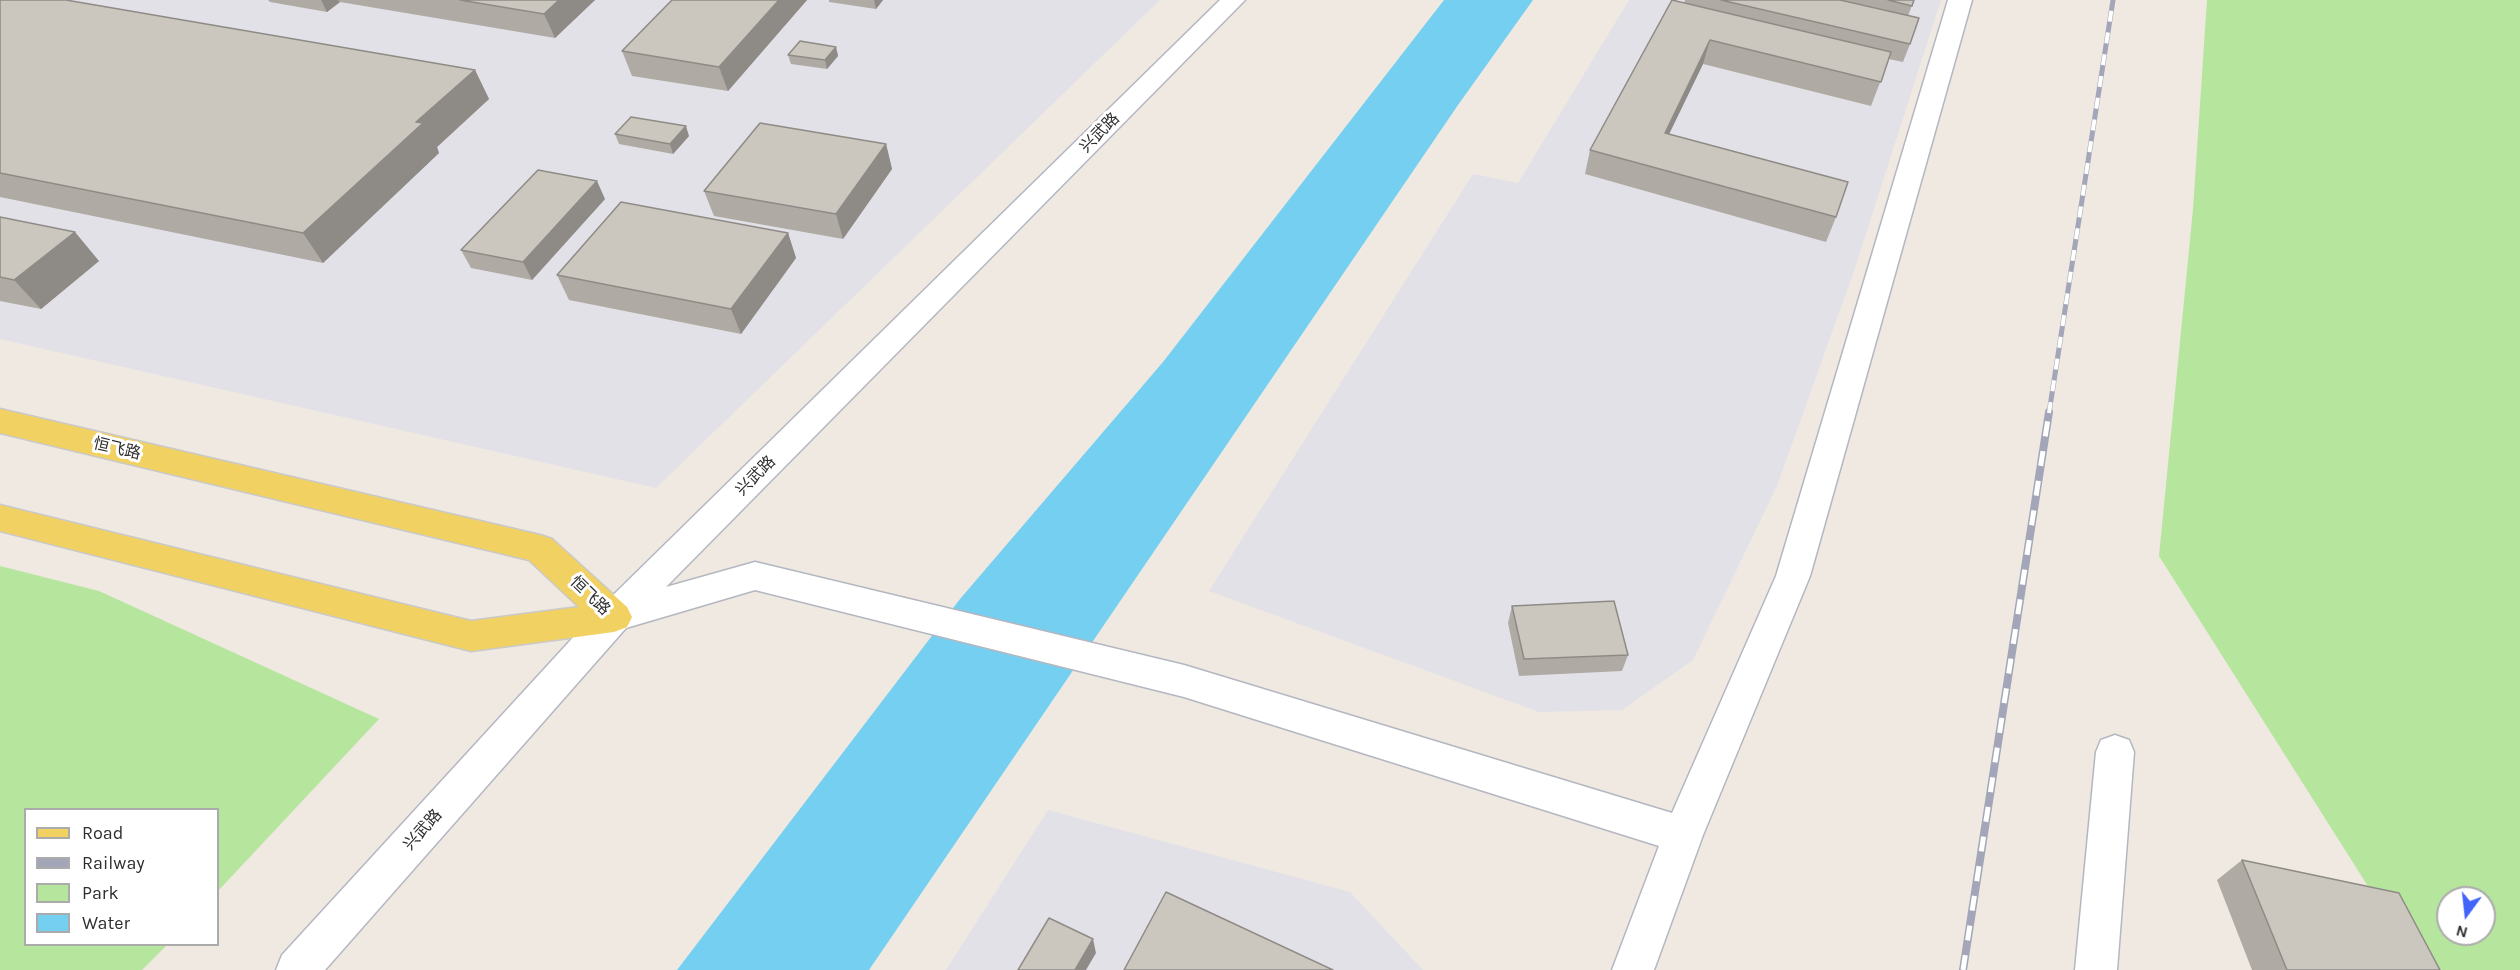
<!DOCTYPE html>
<html>
<head>
<meta charset="utf-8">
<style>
  body { margin:0 }
  #map { position:relative; width:2520px; height:970px; overflow:hidden; background:#efe9e1; font-family:Karla,sans-serif }
  canvas { display:block }
  .legend { position:absolute; left:24px; top:808px; width:195px; height:138px; box-sizing:border-box; background:#fff; border:2px solid #ababab; margin:0; padding:8px 10px; list-style:none; font-size:18px; color:#2e2e2e }
  .legend li { display:flex; align-items:center; gap:12px; height:30px }
  .legend b { width:30px; border:2px solid #ababab }
  .north { position:absolute; left:2436px; top:886px; width:60px; height:60px; box-sizing:border-box; background:#fff; border:2px solid #ababab; border-radius:50%; rotate:195deg; font-size:16px; font-weight:700; line-height:24px; text-align:center; color:#2e2e2e }
  .north::after { content:''; display:block; margin:auto; width:21px; height:27px; background:#4264fb; clip-path:polygon(50% 0,100% 100%,50% 72%,0 100%) }
</style>
</head>
<body>
<div id="map">
<canvas width="2520" height="970"></canvas>
<ul class="legend">
<li><b style="height:8px;background:#f2d163"></b>Road</li>
<li><b style="height:8px;background:#a3a6b8"></b>Railway</li>
<li><b style="height:16px;background:#b6e59e"></b>Park</li>
<li><b style="height:16px;background:#75cff0"></b>Water</li>
</ul>
<div class="north">N</div>
</div>
<script>
const ctx = document.querySelector('canvas').getContext('2d');
ctx.lineJoin = 'round';
function fill(path, color) { ctx.fillStyle = color; ctx.fill(path, 'evenodd'); }
const shape = rows => new Path2D(rows.map(r => 'M' + r).join(''));
function strokePath(path, color, width, dash) { ctx.strokeStyle = color; ctx.lineWidth = width; ctx.lineCap = dash ? 'butt' : 'round'; ctx.setLineDash(dash || []); ctx.stroke(path); }
function label(font, color, halo, rows, align = 'center') {
  ctx.font = font + ' Karla,"Noto Sans SC",sans-serif'; ctx.lineWidth = 6; ctx.setLineDash([]); ctx.textBaseline = 'middle'; ctx.strokeStyle = halo; ctx.fillStyle = color; for (const [text, x, y, turn = 0] of rows) {
    ctx.save(); ctx.translate(x, y); ctx.rotate((+turn || 0) * Math.PI / 180); ctx.textAlign = isNaN(turn) ? turn : align; if (halo) ctx.strokeText(text, 0, 0); ctx.fillText(text, 0, 0); ctx.restore();
  }
}
fill(shape([
  [0,0,1160,0,656,488,0,339],
  [1629,0,1941,0,1853,274,1777,486,1693,660,1622,710,1539,712,1209,591,1473,174,1518,183],
  [1048,810,1350,892,1423,970,946,970]
]), '#e3e1e8');
fill(shape([
  [2207,0,2520,0,2520,970,2421,970,2159,556,2193,209],
  [2448,898,2484,898,2484,934,2448,934],
  [0,566,99,591,379,719,218,891,218,810,26,810,26,944,167,945,142,970,0,970]
]), '#b6e59e');
fill(shape([
  [1444,0,1533,0,1458,105,869,970,677,970,960,599,1163,362]
]), '#75cff0');
const minor = shape([
  [1220,0,1245,0,666,587,755,562,1184,665,1672,813,1776,576,1948,0,1972,0,1810,576,1703,835,1654,970,1612,970,1659,846,1184,697,755,590,626,628,325,970,276,970,282,955,601,607,1220,0],
  [2115,735,2129,740,2134,752,2117,970,2075,970,2096,752,2101,740,2115,735]
]);
const major = shape([
  [0,409,540,535,552,539,627,607,632,617,627,627,614,632,471,651,0,531,0,505,471,621,579,607,529,560,0,433,0,409]
]);
strokePath(minor, '#b4b7c1', 3);
strokePath(major, '#c9c9c9', 3);
fill(minor, '#fff');
fill(major, '#f2d163');
const railFar1 = shape([
  [2049,413,2113,0]
]);
const rail = shape([
  [1963,970,2049,412]
]);
strokePath(railFar1, '#a3a6b8', 5);
strokePath(rail, '#a3a6b8', 8);
strokePath(railFar1, '#fff', 4, [11]);
strokePath(rail, '#fff', 5, [15]);
fill(shape([
  [0,0,475,70,489,99,437,147,439,153,323,263,0,197],
  [268,0,595,0,555,38,340,2,327,12,270,2],
  [672,0,807,0,728,91,632,76,622,51],
  [829,0,883,0,876,9,829,2],
  [1685,0,1914,0,1908,16,1910,44,1903,62,1889,59,1871,106,1703,64,1669,134,1836,217,1826,242,1585,174,1590,150,1684,3],
  [836,47,838,56,827,69,791,64,788,55],
  [615,134,689,136,673,154,619,144],
  [886,144,892,169,843,239,714,216,704,191],
  [605,199,532,280,471,268,461,250],
  [0,217,99,261,41,309,0,301],
  [788,233,796,258,741,334,569,300,557,275],
  [1512,606,1628,655,1622,671,1519,676,1508,623],
  [2242,860,2440,970,2252,970,2217,880]
]), '#afaba4');
fill(shape([
  [321,0,338,0,340,2,327,12],
  [559,0,595,0,555,38,544,14],
  [779,0,807,0,728,91,719,67],
  [874,0,883,0,876,9],
  [1710,40,1703,64,1658,157,1665,133],
  [836,47,838,56,827,69,825,60],
  [475,70,489,99,437,147,439,153,323,263,303,233,416,122],
  [686,126,689,136,673,154,670,144],
  [886,144,892,169,843,239,836,214],
  [597,181,605,199,532,280,523,262],
  [75,232,99,261,41,309,14,280],
  [788,233,796,258,741,334,731,309],
  [1093,939,1096,953,1086,970,1075,970]
]), '#8e8b86');
const building = shape([
  [0,0,66,0,475,70,416,122,423,123,303,233,0,173,0,0],
  [460,0,559,0,544,14,460,0],
  [672,0,779,0,719,67,622,51,672,0],
  [1672,0,1891,52,1881,82,1710,40,1665,133,1848,182,1836,217,1590,150,1672,0],
  [1721,0,1840,0,1919,18,1910,44,1721,0],
  [1888,0,1914,0,1912,6,1888,0],
  [800,41,836,47,825,60,788,55,800,41],
  [631,117,686,126,670,144,615,134,631,117],
  [760,123,886,144,836,214,704,191,760,123],
  [538,170,597,181,523,262,461,250,538,170],
  [621,202,788,233,731,309,557,275,621,202],
  [0,217,75,232,14,280,0,277,0,217],
  [1614,601,1628,655,1524,659,1512,606,1614,601],
  [2242,860,2399,893,2440,970,2287,970,2242,860],
  [1166,892,1333,970,1124,970,1166,892],
  [1049,918,1093,939,1075,970,1018,970,1049,918]
]);
fill(building, '#cbc7bf');
strokePath(building, '#8e8b86', 1.5);
label('16px', '#2e2e2e', '#fff', [
  ["兴武路",1100,133,-45],
  ["恒飞路",117,449,13],
  ["兴武路",756,476,-45],
  ["恒飞路",590,596,44],
  ["兴武路",423,830,-48]
]);
</script>
</body>
</html>
